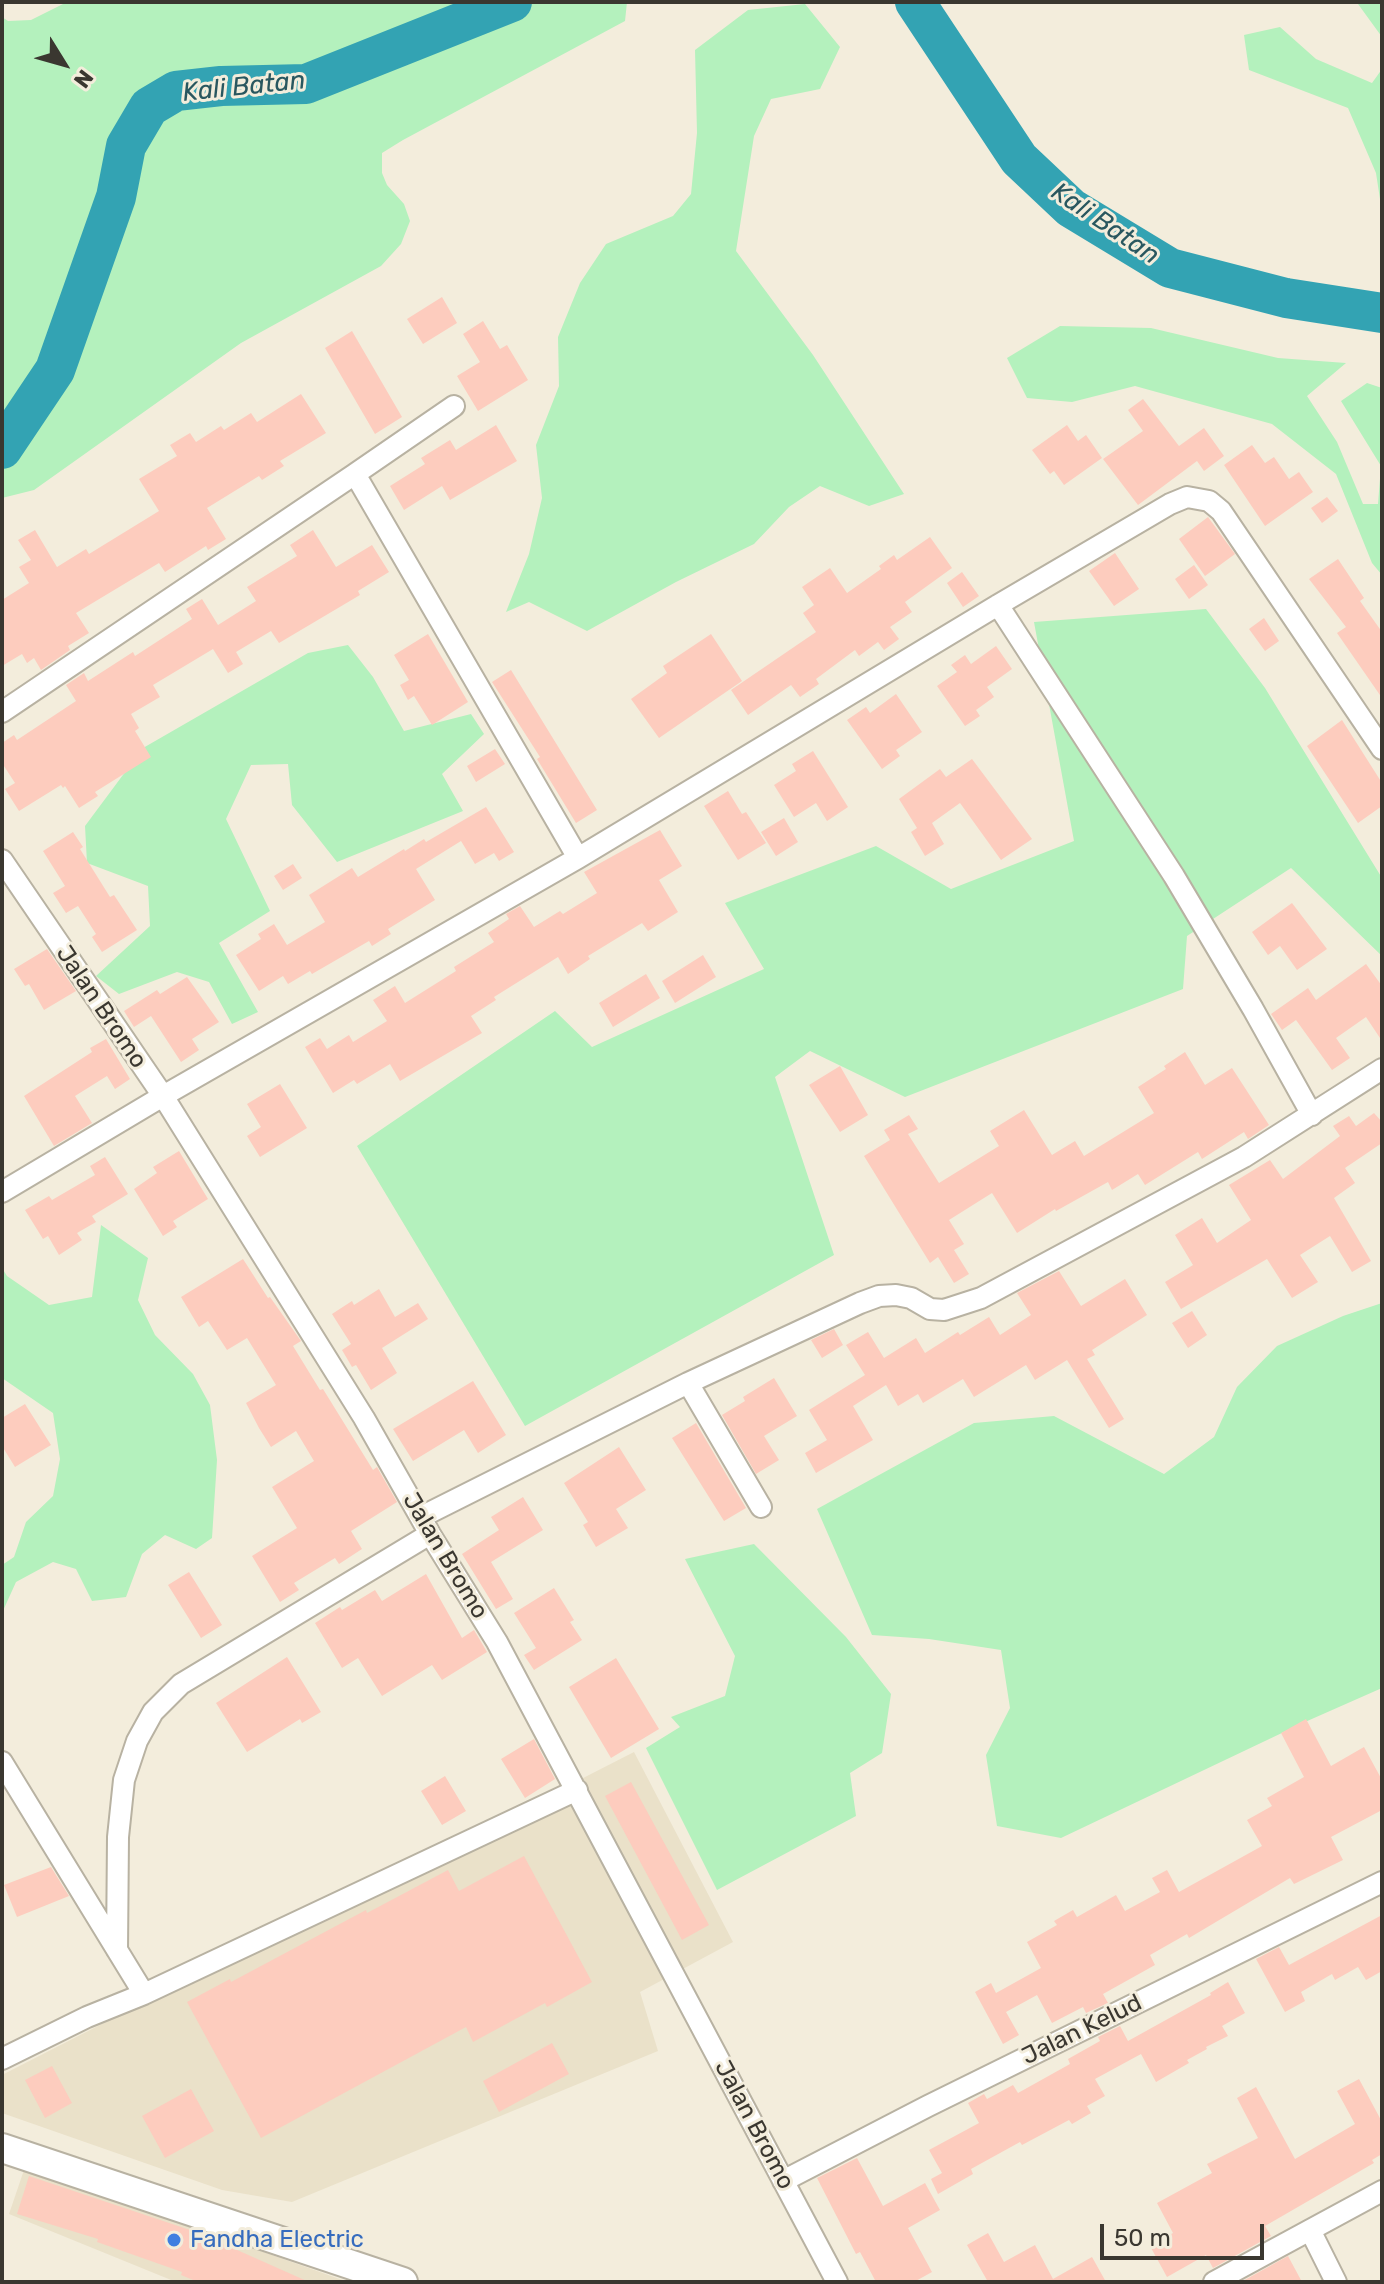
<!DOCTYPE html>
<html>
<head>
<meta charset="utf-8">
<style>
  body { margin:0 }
  #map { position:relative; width:1384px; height:2284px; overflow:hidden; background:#f3eddc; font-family:Rubik,sans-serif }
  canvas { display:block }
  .frame { position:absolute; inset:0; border:4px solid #3a3730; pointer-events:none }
  .north { position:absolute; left:24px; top:24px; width:80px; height:80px; -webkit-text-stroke:6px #f3eddc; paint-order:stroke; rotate:127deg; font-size:22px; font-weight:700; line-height:32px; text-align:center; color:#3a3730 }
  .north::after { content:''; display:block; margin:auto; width:28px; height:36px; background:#3a3730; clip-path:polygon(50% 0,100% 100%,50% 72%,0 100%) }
  .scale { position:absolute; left:1100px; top:2224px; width:164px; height:36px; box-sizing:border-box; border:4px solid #3a3730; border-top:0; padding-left:10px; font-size:24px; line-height:28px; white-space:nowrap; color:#3a3730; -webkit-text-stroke:6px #f3eddc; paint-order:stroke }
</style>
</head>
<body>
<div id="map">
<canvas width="1384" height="2284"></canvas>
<div class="frame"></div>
<div class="north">N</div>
<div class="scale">50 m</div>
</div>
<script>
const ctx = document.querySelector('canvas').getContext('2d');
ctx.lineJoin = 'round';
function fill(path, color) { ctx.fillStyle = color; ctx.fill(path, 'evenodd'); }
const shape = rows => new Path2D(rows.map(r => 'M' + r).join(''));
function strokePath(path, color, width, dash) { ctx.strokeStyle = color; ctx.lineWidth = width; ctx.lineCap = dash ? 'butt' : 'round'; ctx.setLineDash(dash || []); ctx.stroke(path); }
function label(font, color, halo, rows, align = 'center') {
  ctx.font = font + ' Rubik,sans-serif'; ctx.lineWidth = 6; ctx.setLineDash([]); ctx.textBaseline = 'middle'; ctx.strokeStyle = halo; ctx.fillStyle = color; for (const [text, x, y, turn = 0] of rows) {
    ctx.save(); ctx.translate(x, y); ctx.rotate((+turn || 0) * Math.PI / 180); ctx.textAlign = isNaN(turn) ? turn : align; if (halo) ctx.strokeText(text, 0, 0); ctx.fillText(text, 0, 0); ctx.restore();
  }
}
fill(shape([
  [634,1752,733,1942,640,1992,658,2051,292,2202,222,2190,2,2113,2,2075],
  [25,2167,348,2282,176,2282,9,2214]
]), '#eae1c9');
fill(shape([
  [67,2,627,2,625,21,403,140,382,153,382,173,387,185,404,204,410,221,401,244,381,266,241,343,34,490,2,498,2,17,8,21,31,20],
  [1356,2,1382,2,1382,37,1358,4],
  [805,4,840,47,820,89,771,99,754,136,736,251,813,355,904,494,869,506,820,486,789,507,754,544,676,582,587,631,529,602,506,612,529,554,542,498,536,445,559,386,558,337,580,283,606,244,673,216,691,194,697,133,695,50,748,10],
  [1280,27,1316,59,1372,83,1382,69,1382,212,1376,173,1348,108,1249,70,1244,35],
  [1060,326,1151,328,1278,358,1346,363,1307,396,1337,442,1363,504,1378,504,1381,466,1341,401,1367,383,1382,388,1382,575,1372,563,1336,474,1272,424,1135,386,1072,402,1027,398,1007,358],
  [1206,609,1265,688,1382,878,1382,956,1291,868,1187,936,1183,989,905,1097,810,1051,775,1077,834,1255,525,1426,357,1146,555,1011,592,1047,764,969,725,903,876,846,951,889,1074,841,1034,622],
  [348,645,373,677,404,731,471,714,484,734,442,774,463,811,337,862,292,805,288,764,251,765,226,819,270,911,219,943,258,1012,232,1024,209,982,177,972,119,994,96,976,150,926,148,886,87,863,85,826,143,748,308,653],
  [101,1225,148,1258,138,1300,155,1335,193,1374,210,1405,217,1460,212,1538,196,1549,165,1535,142,1554,126,1597,92,1601,76,1569,53,1562,16,1582,2,1613,2,1565,14,1557,26,1522,53,1496,60,1459,53,1413,2,1378,2,1268,7,1276,49,1305,92,1297],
  [1382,1303,1382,1688,1305,1722,1061,1838,997,1826,986,1755,1010,1708,1001,1650,929,1639,872,1635,817,1509,974,1423,1054,1416,1164,1474,1214,1437,1237,1387,1277,1346,1343,1316],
  [754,1544,846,1637,891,1694,882,1753,850,1773,856,1816,717,1890,646,1748,680,1727,671,1717,725,1696,735,1656,685,1559]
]), '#b4f1bd');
strokePath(shape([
  [915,2,1019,159,1071,208,1170,268,1286,298,1382,313],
  [2,449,55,370,116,197,126,146,149,107,176,91,221,86,306,84,512,2]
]), '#33a3b3', 40);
fill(shape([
  [442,297,457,323,423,344,407,319],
  [483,321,500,349,507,345,528,380,478,411,457,376,480,362,463,334],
  [352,331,402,417,375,434,325,348],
  [301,394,326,433,280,461,284,466,262,480,259,476,207,508,226,539,208,550,206,546,165,572,159,563,76,613,89,633,68,646,70,650,41,670,34,658,27,663,22,654,2,666,2,600,29,583,19,567,31,560,18,540,35,530,57,567,86,549,89,554,159,511,139,479,177,456,170,445,190,433,196,442,221,426,224,430,251,413,257,422],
  [1143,399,1179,446,1204,428,1224,456,1204,471,1197,461,1138,505,1103,459,1143,431,1128,410],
  [496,425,517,461,450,500,442,486,404,510,390,486,425,464,421,458,450,440,456,450],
  [1067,425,1078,441,1086,435,1102,458,1064,485,1054,471,1050,474,1032,450],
  [1252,445,1265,463,1274,457,1289,479,1299,472,1313,492,1265,526,1224,465],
  [1327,497,1338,511,1322,523,1311,508],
  [1208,517,1235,554,1205,576,1179,539],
  [313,530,336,567,372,545,389,572,358,591,360,595,279,643,271,631,236,652,243,664,228,673,213,649,153,685,160,697,131,714,139,728,135,731,151,757,95,792,98,796,79,808,65,786,63,788,61,785,19,811,5,789,15,783,2,763,2,743,14,735,17,740,76,701,66,685,84,673,88,681,133,652,135,656,192,619,186,609,202,599,218,625,256,601,247,587,297,556,290,545],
  [930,537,952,568,905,602,912,612,890,627,899,639,884,650,878,642,859,656,855,650,816,679,819,684,800,697,791,685,748,715,731,690,816,632,803,613,814,605,802,587,830,568,847,593,881,569,879,566,894,555,897,560],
  [1115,553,1139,589,1114,606,1089,571],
  [1338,559,1364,598,1360,601,1382,632,1382,698,1337,633,1346,627,1309,579],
  [1194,565,1208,585,1189,599,1175,579],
  [962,572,979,596,963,607,947,583],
  [1264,618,1279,641,1265,651,1249,629],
  [428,634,468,702,432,725,414,696,408,700,400,685,409,680,394,655],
  [711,634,742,681,659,738,631,699,667,673,663,666],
  [996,646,1012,669,987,687,994,697,976,710,980,716,965,726,937,686,957,672,951,665,965,655,971,664],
  [511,670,597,810,576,823,537,759,540,757,492,682],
  [896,694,922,732,896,750,900,756,882,769,847,720,866,707,870,713],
  [1342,720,1382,783,1382,806,1358,823,1307,746],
  [495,749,505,764,476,782,467,766],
  [813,751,848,807,827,821,816,803,794,817,774,785,796,771,792,764],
  [972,759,1032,839,1001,860,960,803,932,823,944,844,925,856,911,832,917,828,899,799,940,769,946,777],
  [728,791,742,814,746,812,766,843,738,860,704,806],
  [486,807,514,852,499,861,494,853,475,864,461,841,416,869,435,900,388,929,391,934,372,946,369,941,312,974,310,971,288,984,283,976,259,991,236,955,261,939,258,934,274,924,287,945,325,922,309,895,352,868,358,877,404,849,405,851,424,839,426,842],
  [784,818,798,842,776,856,761,832],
  [660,830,682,866,659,880,678,912,648,931,642,923,588,956,590,959,568,974,558,957,494,997,496,1000,471,1016,482,1033,400,1081,390,1064,357,1084,354,1080,333,1093,305,1047,320,1038,327,1049,349,1035,353,1042,387,1021,373,1000,395,986,405,1003,456,971,454,967,494,942,488,933,509,919,506,914,520,906,534,927,560,911,563,914,597,893,584,872],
  [73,832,83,847,80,849,110,897,114,895,137,930,102,952,92,937,96,934,78,906,66,913,53,893,65,886,43,851],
  [293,864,302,878,283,890,274,876],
  [1292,903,1327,949,1297,970,1280,946,1268,955,1252,932],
  [47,949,76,991,44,1010,29,984,25,986,14,969],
  [703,955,716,977,675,1003,662,981],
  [1366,964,1382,986,1382,1041,1366,1017,1336,1038,1350,1058,1332,1070,1296,1020,1282,1030,1271,1014,1308,988,1316,1000],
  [646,974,660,998,613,1027,599,1003],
  [187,977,219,1022,192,1039,199,1050,181,1062,151,1016,134,1027,124,1011,157,990,160,994],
  [106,1039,130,1079,115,1089,107,1076,75,1096,92,1123,54,1146,24,1096,92,1052,90,1048],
  [1185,1052,1205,1085,1232,1068,1269,1125,1248,1139,1244,1132,1202,1159,1198,1152,1145,1185,1138,1174,1112,1190,1108,1182,1056,1211,1055,1209,1017,1233,992,1193,949,1220,964,1244,954,1250,969,1274,954,1283,938,1257,930,1263,864,1156,890,1140,884,1130,909,1115,918,1129,908,1134,939,1183,999,1146,990,1131,1024,1110,1052,1155,1075,1141,1084,1156,1154,1113,1138,1087,1166,1069,1164,1066],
  [840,1066,868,1115,840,1132,809,1085],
  [280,1084,307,1128,260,1157,247,1136,261,1127,247,1104],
  [1374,1113,1382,1122,1382,1143,1345,1168,1355,1183,1334,1198,1371,1261,1352,1272,1330,1236,1300,1255,1318,1282,1292,1298,1267,1259,1181,1309,1165,1282,1193,1265,1175,1235,1202,1218,1217,1243,1251,1220,1229,1185,1270,1160,1283,1179,1340,1136,1333,1126,1349,1116,1356,1126],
  [179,1151,208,1199,173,1221,177,1227,163,1236,134,1189,157,1173,153,1167],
  [105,1157,128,1194,92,1216,96,1222,77,1233,82,1240,59,1255,48,1236,43,1239,25,1210,49,1196,52,1200,95,1175,90,1166],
  [243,1259,268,1298,270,1297,301,1341,293,1346,320,1390,323,1389,373,1470,377,1467,397,1502,351,1531,362,1549,339,1564,335,1558,294,1583,299,1590,280,1602,252,1556,297,1528,272,1487,314,1461,296,1431,271,1447,259,1428,246,1403,276,1385,247,1338,227,1350,208,1321,199,1327,181,1297],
  [1059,1271,1081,1306,1125,1279,1147,1315,1092,1350,1095,1355,1087,1359,1124,1419,1109,1428,1067,1360,1035,1380,1026,1365,974,1397,963,1379,923,1403,918,1394,898,1406,886,1385,853,1406,873,1440,816,1473,805,1453,827,1440,809,1410,865,1375,846,1345,868,1332,884,1358,916,1338,925,1353,958,1332,960,1335,989,1317,1000,1335,1031,1315,1017,1293],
  [379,1289,395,1317,418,1303,428,1319,382,1348,397,1373,371,1390,356,1365,352,1367,342,1350,351,1344,332,1314,352,1301,354,1305],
  [1192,1311,1207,1335,1188,1348,1172,1323],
  [834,1329,843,1345,822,1358,811,1340],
  [774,1378,797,1416,764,1436,779,1460,756,1474,722,1415,745,1401,743,1397],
  [473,1381,506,1435,478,1453,464,1430,413,1461,393,1429],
  [25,1404,51,1445,15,1467,2,1446,2,1418],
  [696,1423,746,1508,724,1521,672,1438],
  [619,1447,646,1490,616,1509,628,1528,596,1547,583,1525,588,1522,564,1483],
  [523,1497,543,1530,491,1562,513,1599,496,1609,462,1554,499,1530,491,1517],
  [189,1572,222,1625,201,1638,168,1585],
  [426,1574,462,1638,474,1630,487,1652,442,1680,432,1665,382,1696,358,1658,342,1668,315,1623,340,1607,342,1610,375,1590,382,1601],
  [554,1588,574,1620,570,1622,582,1640,534,1670,524,1655,536,1648,514,1613],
  [287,1657,321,1712,302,1723,300,1719,247,1752,216,1703],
  [616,1658,659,1729,611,1758,569,1687],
  [1306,1719,1331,1766,1364,1747,1382,1780,1382,1810,1331,1837,1343,1860,1294,1884,1290,1878,1189,1938,1187,1934,1150,1955,1155,1965,1103,1994,1108,2003,1086,2013,1083,2007,1052,2023,1037,1995,1006,2012,1019,2035,1003,2044,975,1992,991,1983,996,1993,1041,1968,1027,1942,1057,1925,1054,1921,1073,1910,1077,1917,1116,1895,1125,1911,1160,1892,1152,1878,1167,1870,1179,1892,1262,1846,1247,1820,1272,1806,1267,1798,1304,1777,1281,1733],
  [534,1739,555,1779,525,1798,501,1759],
  [445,1776,466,1811,442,1825,421,1791],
  [631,1782,709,1925,682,1940,605,1796],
  [524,1856,592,1982,547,2007,545,2003,473,2042,466,2027,261,2138,187,2002,230,1979,231,1982,366,1910,367,1913,448,1870,459,1891],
  [51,1867,69,1896,17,1917,4,1885],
  [1382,1915,1382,1971,1366,1980,1358,1967,1335,1980,1332,1974,1301,1992,1305,2001,1285,2012,1256,1959,1279,1947,1289,1965],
  [1228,1982,1245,2013,1222,2026,1228,2036,1206,2047,1207,2049,1187,2060,1189,2063,1156,2082,1141,2054,1095,2079,1105,2096,1087,2106,1091,2113,1072,2124,1069,2120,1022,2145,1020,2142,971,2169,973,2174,938,2194,931,2179,942,2173,929,2150,979,2123,968,2103,984,2094,987,2099,1013,2085,1018,2093,1070,2064,1068,2059,1100,2041,1098,2037,1120,2026,1128,2041,1211,1995,1210,1993],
  [552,2043,569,2074,499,2112,483,2081],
  [52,2066,72,2103,45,2118,25,2080],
  [1359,2079,1382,2122,1382,2154,1372,2160,1374,2163,1265,2226,1271,2236,1213,2268,1206,2255,1167,2277,1150,2246,1173,2233,1157,2203,1212,2173,1207,2164,1258,2138,1237,2098,1256,2087,1295,2159,1355,2124,1337,2091],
  [191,2089,214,2131,165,2158,142,2116],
  [857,2158,883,2206,925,2183,940,2210,908,2228,932,2272,914,2282,876,2282,860,2252,856,2254,817,2178],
  [29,2176,199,2233,309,2282,198,2282,181,2275,182,2272,97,2242,98,2239,17,2214],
  [988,2233,1004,2262,1035,2245,1053,2279,1092,2257,1106,2282,988,2282,967,2245],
  [1288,2256,1302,2282,1241,2282]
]), '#fdccbe');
const street = shape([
  [454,406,355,474,578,858],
  [998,605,1174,876,1253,1009,1312,1115],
  [2,712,355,474],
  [2,860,163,1096,364,1418,430,1534,497,1642,837,2282],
  [2,1192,163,1096,578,858,998,605,1170,504,1187,497,1209,501,1221,511,1382,749],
  [688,1383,761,1507],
  [421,1517,688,1383,860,1303,879,1296,896,1295,911,1298,930,1309,944,1310,981,1298,1244,1157,1382,1069],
  [2,1762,144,1994],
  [117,1950,118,1837,124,1780,137,1741,153,1712,181,1684,430,1534],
  [2,2059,87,2017,144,1994,577,1790],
  [783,2181,928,2106,1382,1882],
  [1310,2230,1336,2282],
  [1214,2282,1382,2191]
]);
const secondary = shape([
  [2,2148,403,2282]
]);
strokePath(street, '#b8b2a2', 24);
strokePath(secondary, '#b8b2a2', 32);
strokePath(street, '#fff', 20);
strokePath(secondary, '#fff', 28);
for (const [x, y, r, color] of [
  [174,2240,8,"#3f7fe0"]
]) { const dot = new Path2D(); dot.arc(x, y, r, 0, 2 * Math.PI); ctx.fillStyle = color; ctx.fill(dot); strokePath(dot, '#f3eddc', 3); }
label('24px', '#3a3730', '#f3eddc', [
  ["Jalan Bromo",101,1007,56],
  ["Jalan Bromo",445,1556,59],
  ["Jalan Kelud",1082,2030,-26],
  ["Jalan Bromo",754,2125,62]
]);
label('24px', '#366cbe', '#f3eddc', [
  ["Fandha Electric",190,2240]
], 'left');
label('italic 26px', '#29575f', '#f3eddc', [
  ["Kali Batan",244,87,-6],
  ["Kali Batan",1105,224,34]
]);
</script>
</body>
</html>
